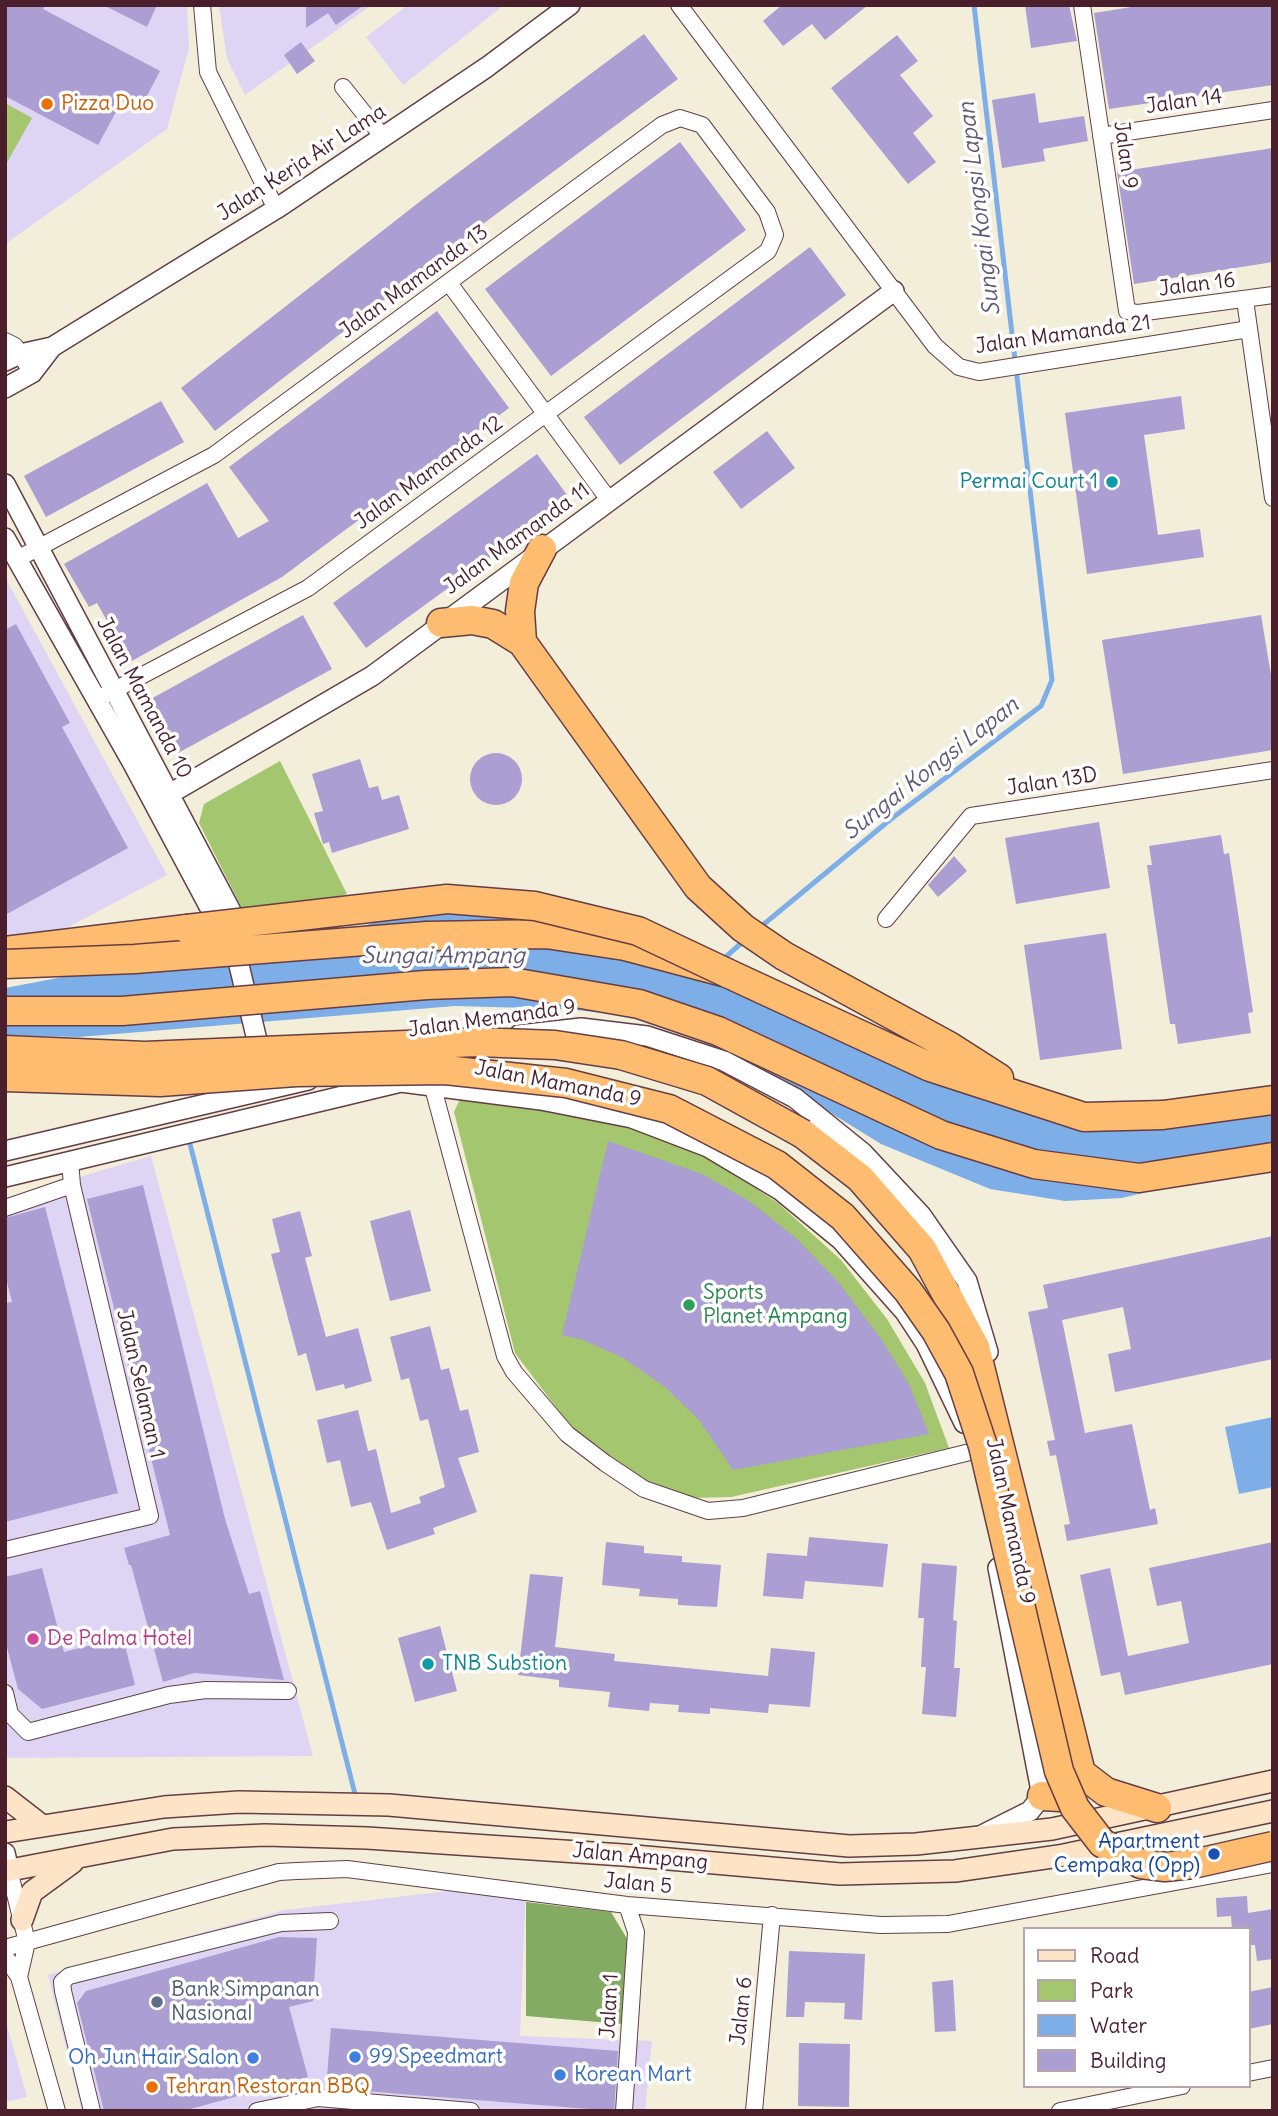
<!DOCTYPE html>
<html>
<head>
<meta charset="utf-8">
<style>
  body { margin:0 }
  #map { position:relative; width:1278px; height:2116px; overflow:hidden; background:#f2eeda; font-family:Delius,sans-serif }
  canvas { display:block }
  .frame { position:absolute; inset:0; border:7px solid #4a1f2b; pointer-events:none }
  .legend { position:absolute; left:1023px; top:1927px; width:228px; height:161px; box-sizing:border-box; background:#fff; border:2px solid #b7a5aa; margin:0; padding:9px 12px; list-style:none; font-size:21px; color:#4a1f2b }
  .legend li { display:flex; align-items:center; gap:14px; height:35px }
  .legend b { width:35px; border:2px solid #b7a5aa }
</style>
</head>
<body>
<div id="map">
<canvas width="1278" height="2116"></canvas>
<div class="frame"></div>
<ul class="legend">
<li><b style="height:9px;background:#fee4c6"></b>Road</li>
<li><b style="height:19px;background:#a4c66f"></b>Park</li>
<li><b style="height:19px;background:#7eaee8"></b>Water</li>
<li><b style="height:19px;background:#aa9ed2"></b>Building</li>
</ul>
</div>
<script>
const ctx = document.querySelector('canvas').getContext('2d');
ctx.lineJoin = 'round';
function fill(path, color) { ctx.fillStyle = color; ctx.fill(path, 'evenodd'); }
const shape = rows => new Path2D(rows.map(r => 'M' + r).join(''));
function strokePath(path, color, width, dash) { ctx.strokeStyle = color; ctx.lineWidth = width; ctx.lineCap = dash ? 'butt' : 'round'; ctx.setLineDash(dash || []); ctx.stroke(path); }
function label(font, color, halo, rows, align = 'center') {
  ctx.font = font + ' Delius,sans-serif'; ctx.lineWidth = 7; ctx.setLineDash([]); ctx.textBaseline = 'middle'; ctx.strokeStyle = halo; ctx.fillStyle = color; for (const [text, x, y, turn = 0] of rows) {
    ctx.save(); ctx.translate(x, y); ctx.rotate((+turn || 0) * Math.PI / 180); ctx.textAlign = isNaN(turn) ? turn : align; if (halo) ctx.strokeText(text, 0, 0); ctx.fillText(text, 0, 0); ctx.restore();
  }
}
fill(shape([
  [5,5,187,5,189,48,167,129,5,244],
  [219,5,372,5,245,95,227,59],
  [408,5,504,5,403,85,366,37],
  [5,577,167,875,53,935,5,938],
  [151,1156,313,1756,6,1758,5,1199],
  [526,1882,520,2036,652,2041,645,2111,82,2111,48,1975,285,1910],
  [5,2018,27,2097,5,2102]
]), '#ded5f5');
fill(shape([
  [5,103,32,118,5,166],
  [280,761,347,894,251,926,199,823,204,804],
  [460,1099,559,1106,684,1142,778,1203,841,1260,887,1319,925,1383,949,1448,731,1497,692,1498,654,1486,622,1468,576,1434,515,1353,454,1112]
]), '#a4c66f');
fill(shape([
  [526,1902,611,1912,629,1942,622,2024,526,2016]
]), '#83ab62');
fill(shape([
  [480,904,748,977,1084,1115,1273,1089,1273,1161,1122,1198,1065,1201,990,1189,881,1144,742,1058,643,1017,566,1009,455,1006,79,1037,5,1035,5,988,110,968,336,935,427,905],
  [1273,1417,1273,1487,1239,1494,1225,1427]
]), '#7eaee8');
strokePath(shape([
  [758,929,891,819,1041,706,1052,680,974,5],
  [721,961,745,940],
  [188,1136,356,1798]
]), '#7eaee8', 5);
fill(shape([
  [5,5,45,5,43,9,160,71,139,111,122,101,98,145,5,96],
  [103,5,157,5,147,27],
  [306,5,364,5,336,25,328,13,306,28],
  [782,5,868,5,825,40,812,24,783,46,763,21],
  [1025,5,1069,5,1077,41,1031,48],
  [1144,5,1273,5,1273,85,1109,109,1094,13],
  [644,34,678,79,460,241,215,431,181,388,427,196],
  [897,35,918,61,900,75,933,116,913,133,936,162,908,184,831,88],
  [301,42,315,61,297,74,284,55],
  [1035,93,1039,123,1084,116,1088,141,1043,149,1045,161,1002,168,992,100],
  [680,142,746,230,551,376,485,289],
  [1273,148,1273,262,1134,284,1117,172],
  [810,247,846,295,620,465,584,417],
  [437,311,509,408,282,577,130,662,97,603,89,607,64,564,207,483,238,538,269,521,229,467],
  [1181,396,1185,429,1144,435,1158,535,1200,529,1204,557,1087,574,1065,413],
  [161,401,184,442,46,517,24,476],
  [767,431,795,468,741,509,713,472],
  [537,454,570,499,366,648,333,603],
  [303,615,332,669,178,753,149,700],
  [1261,615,1273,687,1273,750,1123,774,1102,640],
  [16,624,70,723,62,727,128,848,5,915,5,630],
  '470 779a26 26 0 1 1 52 0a26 26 0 1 1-52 0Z',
  [360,759,369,788,378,786,382,800,399,795,409,829,332,853,329,842,323,844,314,813,323,811,312,774],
  [1099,822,1110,888,1016,904,1005,838],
  [1221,835,1224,854,1229,853,1253,1012,1248,1013,1251,1033,1178,1044,1175,1024,1170,1024,1147,865,1152,865,1149,846],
  [954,856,967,871,938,897,928,885],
  [1106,933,1122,1049,1040,1060,1024,945],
  [608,1141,702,1174,749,1201,796,1238,839,1283,882,1340,909,1384,929,1434,733,1470,699,1420,665,1387,623,1358,583,1340,562,1335],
  [143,1185,225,1519,249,1594,260,1591,284,1680,194,1673,163,1682,131,1565,129,1565,124,1548,170,1535,87,1199],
  [45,1207,118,1493,5,1522,5,1303,12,1302,5,1274,5,1218],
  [410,1210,431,1291,390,1301,370,1221],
  [300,1211,312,1256,305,1258,326,1337,358,1328,372,1381,345,1389,344,1384,316,1391,306,1353,298,1356,271,1254,280,1252,272,1219],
  [1273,1236,1273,1359,1115,1392,1108,1354,1131,1349,1123,1307,1062,1320,1085,1433,1132,1424,1150,1510,1155,1508,1158,1524,1067,1541,1064,1525,1070,1524,1056,1455,1050,1456,1047,1441,1055,1440,1028,1312,1048,1308,1043,1285],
  [430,1326,441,1370,449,1368,460,1411,468,1409,479,1452,458,1458,477,1512,433,1528,435,1534,387,1550,371,1502,351,1507,340,1460,327,1463,317,1420,358,1410,368,1451,376,1449,391,1513,421,1503,419,1497,445,1487,428,1419,420,1421,409,1378,401,1380,390,1337],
  [809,1537,888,1544,883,1587,805,1581,803,1599,763,1596,767,1553,807,1556],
  [606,1542,644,1546,644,1553,682,1556,682,1562,721,1565,717,1607,678,1605,678,1599,639,1596,640,1589,602,1585],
  [1273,1542,1273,1664,1125,1695,1120,1672,1101,1676,1080,1575,1110,1568,1128,1656,1189,1643,1181,1601,1157,1606,1149,1568],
  [922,1563,957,1566,953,1620,957,1621,954,1668,960,1668,956,1717,922,1714,926,1667,921,1667,924,1618,918,1618],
  [42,1568,64,1652,123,1637,135,1685,42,1709,18,1689,5,1640,5,1577],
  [530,1574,563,1577,555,1647,615,1654,614,1661,768,1676,771,1648,815,1652,810,1707,769,1704,768,1713,710,1708,710,1714,678,1712,679,1705,650,1703,649,1711,608,1707,610,1692,559,1687,559,1680,518,1675],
  [440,1626,457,1691,415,1702,398,1638],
  [1247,1896,1248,1913,1273,1909,1273,1959,1257,1961,1255,1945,1248,1945,1248,1929,1232,1929,1231,1916,1217,1917,1216,1898],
  [279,1937,317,1938,313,2001,289,2007,308,2077,183,2111,104,2111,77,2003,86,1991],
  [789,1951,865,1954,862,2020,844,2019,845,2003,805,2002,804,2017,786,2017],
  [953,1980,956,2031,935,2032,932,1982],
  [1273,1987,1273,2024,1248,2029,1248,1992],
  [331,2028,618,2051,614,2111,326,2088],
  [799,2043,850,2044,849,2107,798,2106]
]), '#aa9ed2');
const minor = shape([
  [202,5,208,72,276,209],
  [679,5,935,346,959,367,979,372,1249,329],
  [1082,5,1127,311,1138,313,1273,295],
  [343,87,383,137],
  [1101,136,1273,110],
  [449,283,609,500],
  [1245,300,1273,498],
  [5,341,15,346,32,373],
  [17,559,214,455,662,125,680,118,702,125,767,212,775,235,768,251,308,588,105,695],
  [886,919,971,816,1273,770],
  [432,1084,505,1356,514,1372,567,1434,605,1463,644,1489,708,1511,743,1508,974,1451],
  [5,1208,72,1185],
  [5,1550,150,1516,72,1185,70,1161],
  [5,1693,10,1714,28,1732,169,1695,206,1690,288,1691],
  [9,1870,27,1942,19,1977],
  [5,1948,279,1872,297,1871,347,1869,627,1905,881,1925,948,1924,1273,1864],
  [5,1956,19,1977,57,2111],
  [1248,2073,1273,2068],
  [92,2111,63,1991,62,1982,69,1976,281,1923,330,1921],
  [257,2111,318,2098,471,2111],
  [624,2111,636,1932,627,1905],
  [754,2111,772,1915],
  [1060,2111,1182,2086]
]);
const tertiary = shape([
  [5,361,20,354,52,347,276,209,487,67,570,5],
  [5,388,32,373,52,347],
  [5,484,233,915,232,936,262,1061],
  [5,538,132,762,218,923,226,931],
  [154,803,372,676,894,291],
  [519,1035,581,1028,647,1036,724,1061,795,1098,863,1153,921,1215,967,1281,988,1352],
  [5,1151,308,1080],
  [5,1177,401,1082,541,1100,632,1118,708,1147,780,1190,841,1240,905,1312,926,1344,964,1423],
  [984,1834,1030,1811,1042,1796,998,1568],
  [5,1853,9,1870]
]);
const secondary = shape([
  [5,1797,41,1825],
  [5,1832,164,1807,239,1802,389,1805,849,1846,916,1844,1052,1829,1273,1781],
  [5,1871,173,1839,265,1835,367,1838,623,1855,840,1874,955,1871,1059,1856,1273,1811],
  [22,1920,32,1892,73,1862]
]);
const motorway = shape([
  [441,623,472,620,493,624,522,642,698,887,743,928,784,956,949,1046,999,1078],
  [522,642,520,611,524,583,542,549],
  [427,936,546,934,625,946,727,973,930,1067,1084,1117,1163,1115,1273,1100],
  [5,951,187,929],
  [426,985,512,982,639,1004,718,1031,941,1135,1034,1164,1139,1178,1273,1157],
  [803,1134,860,1178,922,1249,975,1347,1081,1773,1106,1792,1157,1808],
  [1042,1796,1060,1797,1071,1789,1081,1773]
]);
strokePath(minor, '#633e45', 18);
strokePath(tertiary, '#633e45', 22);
strokePath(secondary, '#633e45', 24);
strokePath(motorway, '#633e45', 31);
strokePath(minor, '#fff', 16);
strokePath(tertiary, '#fff', 19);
strokePath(secondary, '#fee4c6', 21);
strokePath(motorway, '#fdbc70', 28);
const motorwayBridge = shape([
  [187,929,447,899,535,906,638,931,727,973],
  [5,964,135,959,427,936],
  [5,1011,122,1011,426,985],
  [5,1050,145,1056,477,1042,555,1045,621,1055,707,1081,803,1134],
  [5,1077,160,1082,296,1072,445,1070,566,1083,669,1109,777,1165,843,1217,908,1291,936,1331,959,1373,983,1446,1059,1771,1075,1808,1102,1843,1141,1864,1165,1867,1193,1864,1273,1846]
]);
strokePath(motorwayBridge, '#633e45', 31, []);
strokePath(motorwayBridge, '#fdbc70', 28);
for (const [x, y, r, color] of [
  [47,104,7,"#e8710a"],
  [1112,482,7,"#0f9aa8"],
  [689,1305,7,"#2e9e5b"],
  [33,1639,7,"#d1479c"],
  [428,1664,7,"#0f9aa8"],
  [1214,1854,7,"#1a4fb4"],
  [157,2002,7,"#5c6f8a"],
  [355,2057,7,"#3f7fe0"],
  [253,2058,7,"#3f7fe0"],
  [560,2075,7,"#3f7fe0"],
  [152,2087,7,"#e8710a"]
]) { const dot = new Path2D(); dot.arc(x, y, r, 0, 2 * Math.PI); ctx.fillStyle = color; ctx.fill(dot); strokePath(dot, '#fff', 2.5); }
label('21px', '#4a1f2b', '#fff', [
  ["Jalan 14",1184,102,-8],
  ["Jalan 9",1125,155,82],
  ["Jalan Kerja Air Lama",302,163,-33],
  ["Jalan Mamanda 13",414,282,-36],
  ["Jalan 16",1197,285,-7],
  ["Jalan Mamanda 21",1063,335,-8],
  ["Jalan Mamanda 12",429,473,-36],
  ["Jalan Mamanda 11",517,539,-36],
  ["Jalan Mamanda 10",144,698,62],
  ["Jalan 13D",1052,782,-9],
  ["Jalan Memanda 9",492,1019,-8],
  ["Jalan Mamanda 9",558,1084,11],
  ["Jalan Selaman 1",140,1384,77],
  ["Jalan Mamanda 9",1010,1521,78],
  ["Jalan Ampang",640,1857,5],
  ["Jalan 5",638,1884,5],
  ["Jalan 1",610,2006,-87],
  ["Jalan 6",742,2011,-84]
]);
label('21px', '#c56008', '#fff', [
  ["Pizza Duo",61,104],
  ["Tehran Restoran BBQ",166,2087]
], 'left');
label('21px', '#0d838f', '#fff', [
  ["Permai Court 1",1098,482],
  ["TNB Substion",442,1664,"left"]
], 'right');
label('21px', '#27864d', '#fff', [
  ["Sports",703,1293],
  ["Planet Ampang",703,1317]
], 'left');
label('21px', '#b23c85', '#fff', [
  ["De Palma Hotel",47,1639]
], 'left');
label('21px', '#164399', '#fff', [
  ["Apartment",1200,1842],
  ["Cempaka (Opp)",1200,1866]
], 'right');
label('21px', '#4e5e75', '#fff', [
  ["Bank Simpanan",171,1990],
  ["Nasional",171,2014]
], 'left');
label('21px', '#366cbe', '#fff', [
  ["99 Speedmart",369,2057],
  ["Oh Jun Hair Salon",239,2058,"right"],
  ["Korean Mart",574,2075]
], 'left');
label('italic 23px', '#5f5877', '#fff', [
  ["Sungai Kongsi Lapan",980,209,-97],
  ["Sungai Kongsi Lapan",931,769,-38],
  ["Sungai Ampang",443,956]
]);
</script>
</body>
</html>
